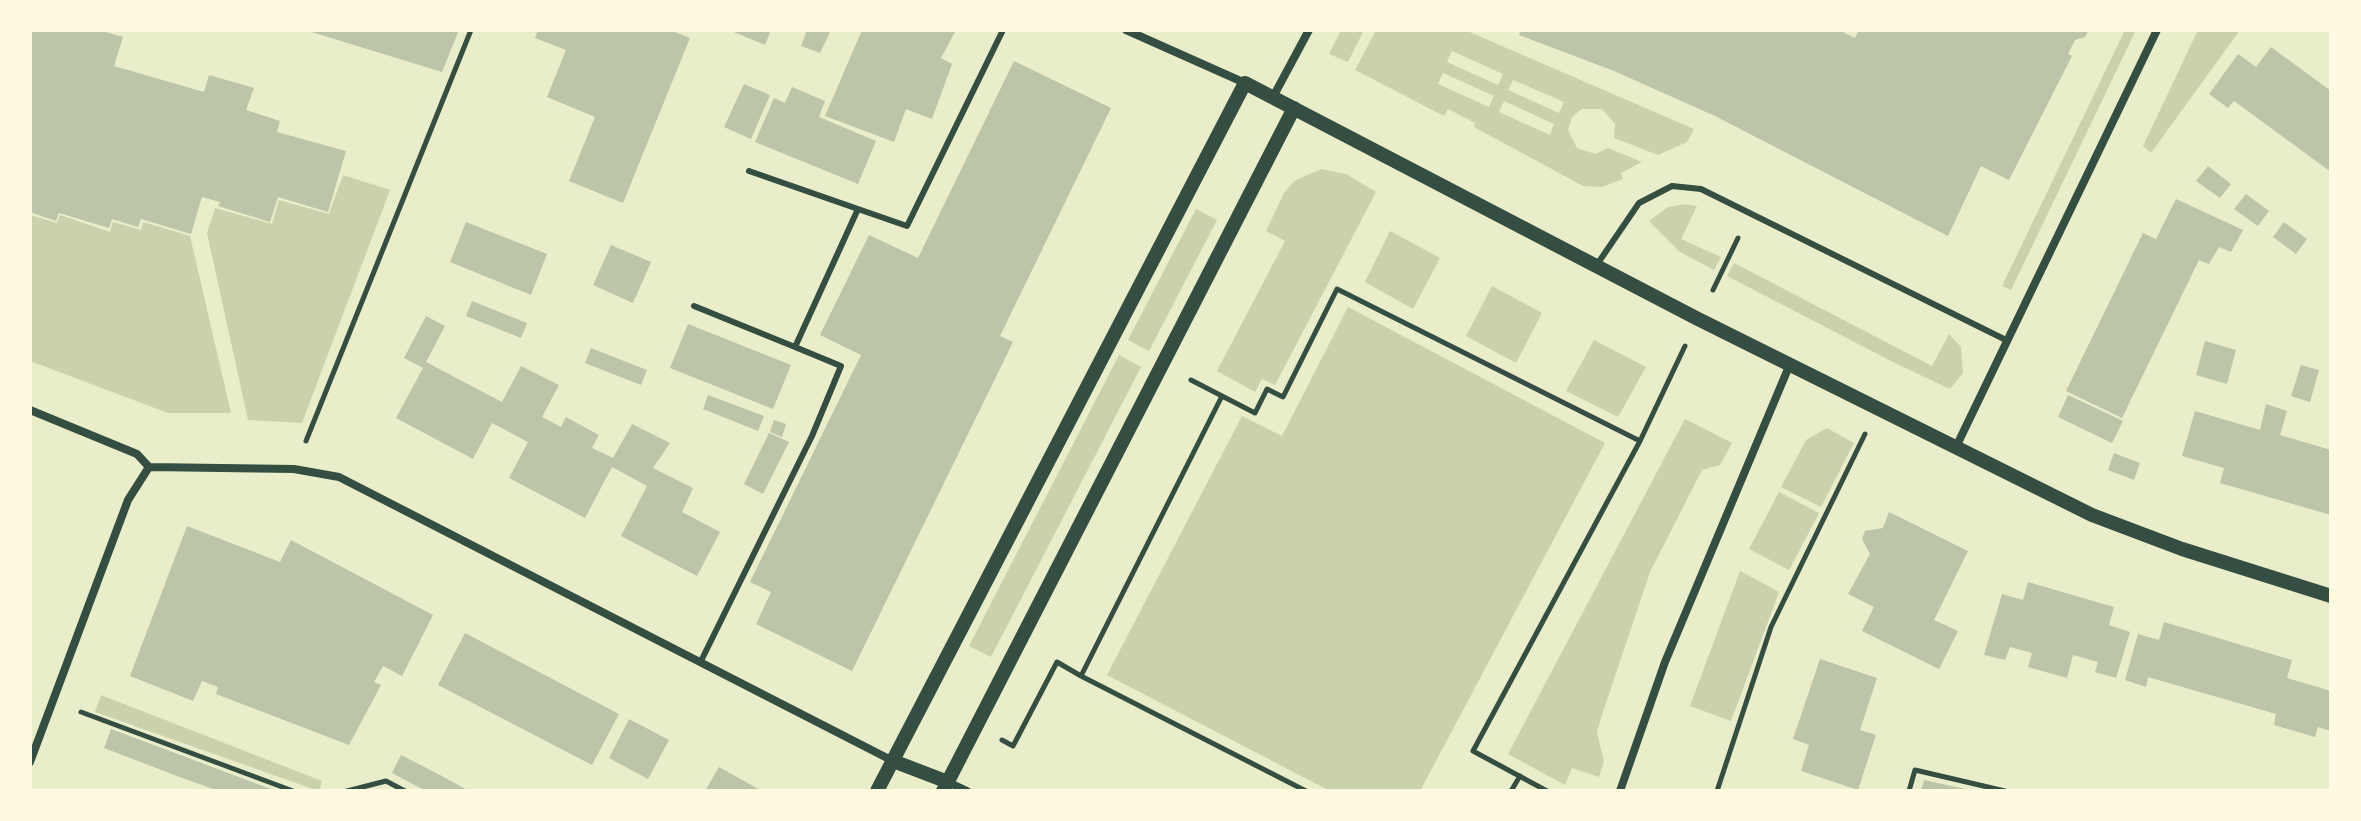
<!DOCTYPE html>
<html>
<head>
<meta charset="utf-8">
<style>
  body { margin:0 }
  #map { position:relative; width:2361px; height:821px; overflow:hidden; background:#e9edc9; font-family:Jost,sans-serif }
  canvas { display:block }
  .frame { position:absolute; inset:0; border:32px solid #fefae0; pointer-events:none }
</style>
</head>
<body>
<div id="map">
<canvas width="2361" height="821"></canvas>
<div class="frame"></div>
</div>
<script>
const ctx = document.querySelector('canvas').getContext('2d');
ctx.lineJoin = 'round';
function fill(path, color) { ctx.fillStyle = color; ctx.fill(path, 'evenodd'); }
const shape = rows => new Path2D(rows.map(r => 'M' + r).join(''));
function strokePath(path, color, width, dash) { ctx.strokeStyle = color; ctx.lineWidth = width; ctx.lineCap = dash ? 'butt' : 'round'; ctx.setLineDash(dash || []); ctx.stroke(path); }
fill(shape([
  [1341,30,1364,30,1348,62,1329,54],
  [1376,30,1465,30,1694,129,1687,142,1658,155,1614,138,1615,124,1602,109,1582,109,1572,117,1568,130,1577,148,1595,154,1608,148,1642,162,1621,173,1623,179,1602,187,1583,186,1474,127,1475,123,1448,109,1444,116,1355,70],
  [1452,51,1503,74,1498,85,1447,62],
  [1443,73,1494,96,1489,107,1438,84],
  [1513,80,1564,102,1559,113,1508,90],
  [1504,101,1554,124,1550,135,1499,112],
  [2125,30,2136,30,2011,290,2002,286],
  [2198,30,2240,30,2151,153,2143,146],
  [1321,169,1346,174,1376,192,1275,385,1262,379,1255,392,1217,371,1285,241,1266,231,1284,193,1294,181],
  [343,175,390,190,302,423,248,420,207,233,215,208,272,224,279,200,329,214],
  [1685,204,1697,206,1681,239,1721,257,1714,270,1680,252,1649,221,1668,207],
  [1196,209,1217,220,1149,351,1128,340],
  [30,215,57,223,60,215,110,232,113,222,141,230,143,222,190,236,231,413,168,413,30,361],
  [1390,231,1440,258,1413,309,1365,282],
  [1734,263,1932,366,1949,334,1961,347,1963,373,1950,389,1895,363,1727,276],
  [1492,286,1542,313,1516,363,1466,336],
  [1348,307,1605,443,1420,791,1330,791,1107,675,1242,416,1282,436],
  [1594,340,1646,367,1618,417,1566,391],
  [1119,355,1141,367,991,657,969,646],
  [1685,419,1732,443,1720,465,1702,470,1650,572,1600,721,1597,733,1604,761,1599,777,1572,768,1565,785,1508,754],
  [1827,428,1854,443,1821,507,1781,487,1806,440],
  [1779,492,1819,513,1789,570,1749,549],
  [1740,571,1779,592,1731,721,1690,706],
  [101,695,322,781,319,791,95,712]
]), '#cad2ad');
fill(shape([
  [30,30,99,30,123,37,114,66,204,92,209,75,254,88,246,110,280,121,277,132,346,151,328,212,278,197,270,222,218,206,220,202,202,197,191,234,141,219,138,227,112,219,109,228,59,213,56,221,30,212],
  [305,30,459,30,442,72],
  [538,30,670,30,690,38,623,203,569,181,595,117,547,97,566,50,535,38],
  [729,30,771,30,765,45],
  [807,30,831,30,820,53,801,46],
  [862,30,956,30,941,58,952,64,932,119,906,109,894,142,825,116],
  [1521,30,1839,30,1855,38,1859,30,2089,30,2085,37,2075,40,2068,54,2072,56,2009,180,1981,166,1948,236,1715,116,1614,71,1519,35],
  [2271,47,2331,91,2331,172,2234,101,2228,108,2209,94,2238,54,2256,67],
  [1014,61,1111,108,1000,336,1013,342,852,671,756,624,771,592,750,582,861,355,820,335,869,235,918,258],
  [744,84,770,95,751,139,724,127],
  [792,87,825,101,819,117,876,141,858,184,755,142,774,98,785,103],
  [2208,166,2231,184,2220,198,2196,181],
  [2246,194,2269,211,2258,226,2234,209],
  [2176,199,2243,230,2231,252,2219,247,2209,264,2199,260,2122,418,2066,391,2143,233,2156,239],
  [466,222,547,254,531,295,450,262],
  [2284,222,2307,239,2296,254,2273,237],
  [611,245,651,262,633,303,593,285],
  [472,301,527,323,521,338,466,316],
  [426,316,445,326,426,362,502,402,521,366,559,385,542,417,561,427,566,417,599,435,592,448,613,458,632,424,670,443,653,468,693,488,682,512,720,532,697,576,621,536,647,486,612,467,585,518,509,478,528,442,492,423,473,459,396,418,423,368,404,358],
  [688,324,791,365,773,409,670,368],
  [2205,341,2236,350,2227,384,2196,375],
  [591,348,647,370,641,385,585,363],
  [2301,365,2319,370,2310,402,2291,396],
  [708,395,764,416,758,431,703,409],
  [2068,395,2123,421,2112,443,2058,417],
  [2266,404,2287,411,2280,435,2331,450,2331,515,2220,483,2224,468,2182,456,2195,411,2260,430],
  [774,420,786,424,782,437,770,432],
  [769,433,789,442,763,494,744,484],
  [2114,453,2140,463,2134,480,2108,470],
  [1889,512,1968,551,1934,620,1958,631,1939,669,1862,631,1874,607,1848,594,1870,554,1862,539,1865,531,1883,528],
  [187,526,280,562,291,540,433,615,402,676,383,666,374,682,381,685,349,745,216,694,218,687,202,681,193,701,130,676],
  [2028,582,2114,607,2109,625,2130,632,2116,678,2095,672,2098,662,2073,655,2067,678,2028,667,2032,653,2010,647,2005,660,1984,655,2002,594,2023,600],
  [2164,622,2292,660,2287,678,2331,691,2331,731,2318,727,2315,737,2274,725,2276,714,2148,677,2146,687,2125,680,2138,634,2159,640],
  [465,633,619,714,592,765,438,685],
  [1820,659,1877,678,1860,730,1876,735,1858,790,1801,771,1809,745,1793,739],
  [629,719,669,740,648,779,609,758],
  [111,729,276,791,219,791,185,779,104,748],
  [401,755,440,775,469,791,426,791,392,773],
  [719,767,762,791,705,791],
  [1924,780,1970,790,1970,791,1921,791]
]), '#bcc5a7');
strokePath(shape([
  [1713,290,1738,238],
  [1191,380,1255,413,1267,389,1283,397,1337,289,1640,441,1685,346],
  [1222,396,1081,676,1306,791],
  [306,441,471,30],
  [81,712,293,791],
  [1002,740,1013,746,1057,662,1081,676],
  [347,791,386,781,405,791],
  [1511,791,1520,776],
  [1547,791,1473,751,1640,441],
  [1717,791,1771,627,1865,434],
  [1909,791,1915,770,2005,791]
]), '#344e41', 5);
strokePath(shape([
  [749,171,858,209],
  [1596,266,1639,203,1672,186,1701,189,2008,341],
  [694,306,795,347],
  [701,661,812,436,841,366,795,347,858,209,907,226,1003,30]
]), '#344e41', 6);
strokePath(shape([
  [1126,30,1245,83],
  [1273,97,1309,30],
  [30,410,137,454,149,467,294,469,339,477,893,761],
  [1956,447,2157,30],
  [30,762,128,500,149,467],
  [948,782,967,791],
  [1620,791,1665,662,1790,364]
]), '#344e41', 8);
strokePath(shape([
  [893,761,948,782],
  [877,791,1245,83,1698,319,2092,515,2182,549,2331,596],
  [943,791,1294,108]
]), '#344e41', 14);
</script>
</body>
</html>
